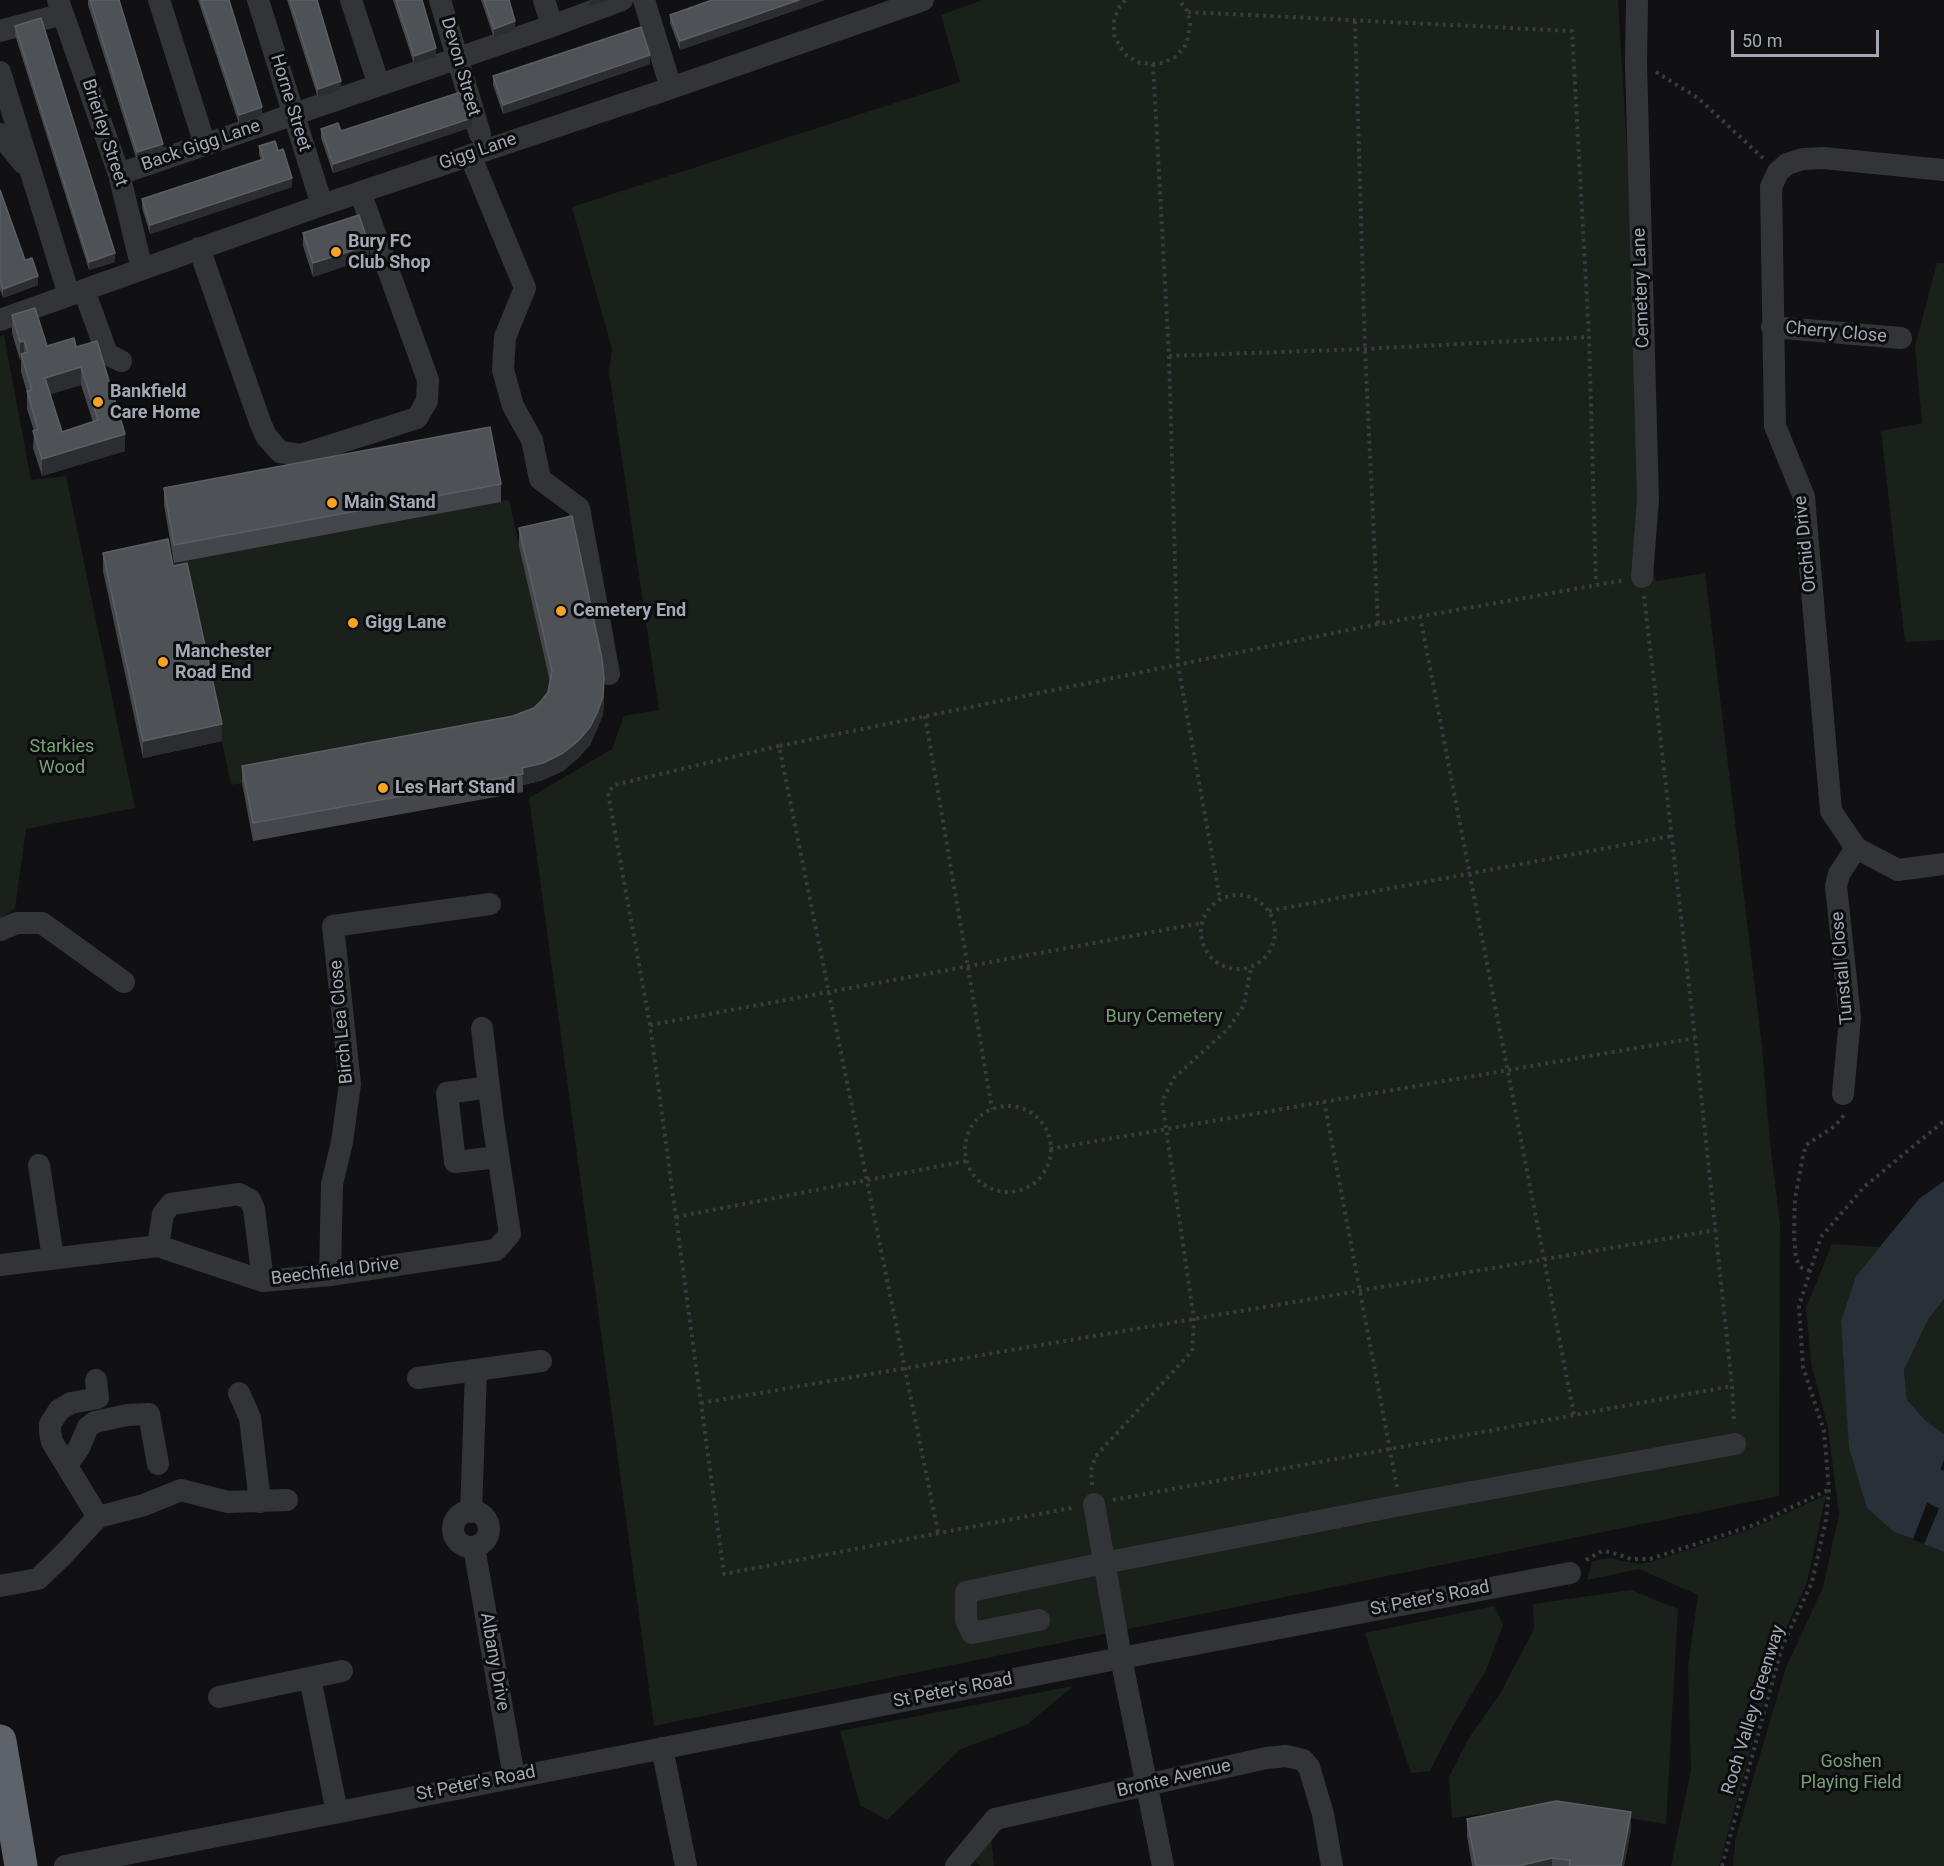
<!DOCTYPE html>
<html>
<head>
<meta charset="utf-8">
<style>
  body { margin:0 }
  #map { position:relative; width:1944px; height:1866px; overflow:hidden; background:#111113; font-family:Roboto,sans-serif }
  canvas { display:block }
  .scale { position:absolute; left:1731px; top:30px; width:148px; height:27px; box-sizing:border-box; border:3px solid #a2a9b4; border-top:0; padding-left:8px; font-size:18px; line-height:21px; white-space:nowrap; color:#a2a9b4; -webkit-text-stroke:4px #0c0c0e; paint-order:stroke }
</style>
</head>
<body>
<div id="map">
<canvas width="1944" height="1866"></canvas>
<div class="scale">50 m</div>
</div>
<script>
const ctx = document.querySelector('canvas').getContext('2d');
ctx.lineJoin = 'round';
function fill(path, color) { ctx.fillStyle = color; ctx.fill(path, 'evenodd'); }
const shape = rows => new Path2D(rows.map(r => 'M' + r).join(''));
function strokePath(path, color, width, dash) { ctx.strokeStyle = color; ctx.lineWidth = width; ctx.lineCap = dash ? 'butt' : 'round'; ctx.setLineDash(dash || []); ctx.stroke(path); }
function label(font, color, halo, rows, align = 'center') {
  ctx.font = font + ' Roboto,sans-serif'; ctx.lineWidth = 6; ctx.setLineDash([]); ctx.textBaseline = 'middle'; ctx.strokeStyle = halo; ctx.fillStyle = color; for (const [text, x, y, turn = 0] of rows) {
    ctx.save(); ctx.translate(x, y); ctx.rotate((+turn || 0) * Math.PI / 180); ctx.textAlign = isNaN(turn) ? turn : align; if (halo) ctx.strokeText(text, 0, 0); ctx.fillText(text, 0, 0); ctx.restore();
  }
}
fill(shape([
  [982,0,1618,0,1652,569,1656,581,1705,573,1762,1046,1770,1143,1780,1224,1779,1496,654,1726,529,798,612,749,624,716,659,710,609,372,612,349,572,207,960,82,941,15],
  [1937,263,1944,263,1944,640,1905,642,1881,431,1922,423,1915,346],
  [4,335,31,480,66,476,135,808,26,829,15,908,0,919,0,336],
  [490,444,501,501,509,500,519,545,572,534,604,696,603,714,597,731,590,745,578,758,563,771,543,780,522,785,523,792,253,841,242,783,231,785,222,741,143,758,168,557,173,556,164,505],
  [1832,1244,1880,1247,1856,1276,1841,1321,1844,1370,1894,1532,1944,1552,1944,1866,1733,1866,1735,1840,1785,1670,1823,1587,1839,1515,1828,1428,1811,1363,1806,1308],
  [1944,1299,1944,1434,1926,1421,1907,1400,1904,1370,1928,1320],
  [1826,1495,1807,1582,1779,1644,1719,1866,1671,1866,1691,1770,1688,1667,1698,1595,1639,1569,1587,1580,1592,1561,1609,1558,1639,1564,1651,1562,1751,1529],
  [1631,1590,1678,1609,1666,1824,1551,1805,1452,1818,1449,1777,1467,1741,1501,1692,1534,1629,1533,1604],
  [1494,1606,1503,1625,1486,1670,1453,1726,1430,1771,1411,1773,1365,1633],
  [1073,1686,1028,1724,961,1749,887,1820,860,1805,840,1731],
  [991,1837,994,1866,980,1866,975,1860]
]), '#19211a');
fill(shape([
  [1944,1181,1944,1299,1928,1320,1904,1370,1907,1400,1926,1421,1944,1434,1944,1460,1913,1539,1894,1532,1867,1508,1849,1448,1841,1321,1856,1276,1919,1199],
  [1944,1497,1944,1552,1924,1544]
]), '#273137');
strokePath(shape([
  [1898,1455,1910,1474,1944,1491]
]), '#273137', 36);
strokePath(shape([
  [1125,0,1118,9,1114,21,1114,35,1120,47,1128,57,1140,63,1153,64,1163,63,1175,57,1184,48,1188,38,1190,25,1188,12,1179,0],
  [1188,12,1572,31,1589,337,1596,584],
  [1355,21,1365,349,1378,624],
  [1153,64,1169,356,1178,665,1220,899],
  [1656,72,1698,98,1764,159],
  [1169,356,1365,349,1589,337],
  [1644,596,1695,1038,1732,1386,1734,1424],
  [1420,616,1574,1415],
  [925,716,992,1109],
  [779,746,614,785,608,793,650,1025,724,1574,1076,1507],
  '1201 932a37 37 0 1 1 74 0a37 37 0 1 1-74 0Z',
  [1269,911,1671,836],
  [650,1025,1202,923],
  [1324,1101,1397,1487],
  '965 1149a43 43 0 1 1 86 0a43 43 0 1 1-86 0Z',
  [1050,1149,1695,1038],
  [676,1217,966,1161],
  [1810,1271,1802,1268,1796,1259,1794,1234,1795,1199,1803,1156,1806,1145,1835,1126,1844,1115],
  [701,1403,1716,1230],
  [1092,1485,1091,1471,1095,1457,1192,1351,1194,1319,1162,1101,1174,1078,1228,1029,1244,1005,1251,968],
  [1113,1500,1732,1386],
  [938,1532,779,746,1378,624,1625,580],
  [1586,1560,1602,1551,1610,1552,1631,1559,1650,1559,1754,1525,1828,1490],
  [1722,1866,1782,1647,1812,1582,1826,1520,1829,1490,1824,1431,1803,1367,1799,1306,1821,1237,1865,1186,1944,1121]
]), '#383b3f', 4, [3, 4.5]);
strokePath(shape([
  [58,0,119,174,142,269],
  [159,0,205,145],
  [258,0,322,205],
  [351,0,379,85],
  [440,0,480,134],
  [544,0,552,26],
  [644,0,671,88],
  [1637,0,1636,64,1648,499,1642,577],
  [0,31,63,14],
  [0,72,69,295],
  [0,134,23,163],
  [470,155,525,288,505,337,503,370,513,406,532,440,540,479,579,508,609,674],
  [1944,170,1824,158,1803,159,1787,164,1778,172,1771,187,1775,426,1804,497,1831,811,1856,848,1898,870,1944,864],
  [119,174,552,26,622,0],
  [199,248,260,422,266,436,280,452,301,455,417,418,427,401,428,380,360,192],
  [84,290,107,354,121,361],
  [0,320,322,205,671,88,923,0],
  [1772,327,1901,338],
  [0,930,17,923,42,923,124,982],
  [489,1087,447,1093,455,1162,498,1157],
  [1843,1094,1850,1018,1836,886,1839,874,1856,848],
  [39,1165,53,1258],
  [158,1246,163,1214,171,1204,239,1194,250,1200,254,1209,263,1281],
  [0,1265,158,1246,263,1281,330,1275,496,1250,510,1234,493,1121,482,1028],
  [330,1275,332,1184,342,1142,350,1084,333,926,490,904],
  [418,1378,541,1361],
  [96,1380,98,1398,71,1403,59,1410,50,1424,50,1432,52,1442,98,1517],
  [239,1393,250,1418,260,1502],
  [67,1465,79,1448,88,1427,95,1422,127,1415,149,1414,158,1464],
  [1094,1504,1121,1658,1163,1866],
  '453 1529a18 18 0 1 1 36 0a18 18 0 1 1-36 0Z',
  [471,1512,476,1370],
  [474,1547,514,1777],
  [0,1586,38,1579,62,1556,98,1517,144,1505,181,1490,228,1502,287,1500],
  [1039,1620,972,1633,966,1620,966,1592,1104,1563,1401,1505,1735,1444],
  [310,1678,337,1812],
  [219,1697,342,1671],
  [662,1748,686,1866],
  [65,1866,1121,1658,1570,1573],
  [956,1866,995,1819,1266,1758,1286,1756,1303,1760,1309,1767,1323,1814,1332,1866]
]), '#323438', 22);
strokePath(shape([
  [0,1741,21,1866]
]), '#5e6269', 33);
fill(shape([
  [88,0,119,0,163,153,137,161,88,5],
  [198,0,229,0,262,116,239,124],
  [287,0,317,0,341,90,318,98],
  [393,0,422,0,436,57,414,64],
  [481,0,509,0,515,30,494,38],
  [712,0,825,0,680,50,670,23,670,15],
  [15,26,115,262,89,270,15,35],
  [650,64,503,114,493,85,493,76],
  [472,127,333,173,321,138,321,129,341,131],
  [259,146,292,187,150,234,142,208,142,199,261,159,259,155],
  [0,190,25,260,38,285,3,298,0,289],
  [303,233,369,258,313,277,303,246],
  [12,315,47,346,76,347,125,451,42,476,33,448,34,431,27,409,27,392,21,372,21,360,20,360,12,333],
  [81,385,93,422,62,432,50,394],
  [501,484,501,502,174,563,164,505,164,488],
  [519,528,604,696,603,714,590,745,578,758,563,771,543,780,523,785,523,792,253,841,242,783,242,766,513,716,534,708,542,700,548,692,550,682,519,546],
  [103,553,173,566,222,741,143,758,103,571],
  [1467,1819,1631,1829,1624,1866,1472,1866,1467,1836]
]), '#44464b');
fill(shape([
  [590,0,610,0,590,6],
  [799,0,825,0,680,50,680,41],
  [515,21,515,30,494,38,494,29],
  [436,48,436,57,414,64,414,56],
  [650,55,650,64,503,114,503,105],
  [341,81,341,90,318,98,318,89],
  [262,107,262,116,239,124,239,115],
  [472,118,472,127,333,173,333,164],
  [163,144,163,153,137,161,137,152],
  [292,178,292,187,150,234,150,225],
  [369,245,369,258,313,277,313,263],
  [115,253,115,262,89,270,89,262],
  [38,276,38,285,3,298,3,289],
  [24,341,24,359,21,354,21,360,20,360,20,342],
  [81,367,81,385,45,396,45,378],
  [125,434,125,451,42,476,42,459],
  [604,678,603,714,590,745,578,758,563,771,543,780,523,785,522,768],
  [222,724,222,741,143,758,143,741],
  [1631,1812,1631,1829,1624,1866,1621,1866],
  [1552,1858,1552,1866,1519,1866]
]), '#2b2d30');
const building = shape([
  [90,0,119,0,163,144,137,152,90,0],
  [201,0,229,0,262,107,239,115,201,0],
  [290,0,317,0,341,81,318,89,290,0],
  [396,0,422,0,436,48,414,56,396,0],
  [484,0,509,0,515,21,494,29,484,0],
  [712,0,799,0,680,41,670,15,712,0],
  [41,18,115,253,89,262,15,26,41,18],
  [641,27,650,55,503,105,493,76,641,27],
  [464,91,472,118,333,164,321,129,338,123,341,131,464,91],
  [275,141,278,151,283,149,292,178,150,225,142,199,264,159,259,146,275,141],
  [0,190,25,260,32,258,38,276,3,289,0,280,0,190],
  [359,215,369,245,313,263,303,233,359,215],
  [35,308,47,346,74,338,76,347,97,341,125,434,42,459,33,431,38,429,27,391,32,390,21,354,28,352,24,341,20,342,12,315,35,308],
  [81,367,98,420,62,432,45,378,81,367],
  [490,427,501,484,174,545,164,488,490,427],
  [572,516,602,659,604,678,603,696,597,713,590,727,578,741,563,753,543,763,522,768,523,774,253,823,242,766,513,716,534,708,542,700,548,692,552,671,519,528,572,516],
  [168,539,173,566,187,563,222,724,143,741,103,553,168,539],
  [1556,1801,1631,1812,1621,1866,1569,1866,1570,1860,1552,1858,1519,1866,1476,1866,1467,1819,1556,1801]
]);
fill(building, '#4e5156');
strokePath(building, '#5b5f65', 1.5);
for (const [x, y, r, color] of [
  [336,252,6,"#f8a325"],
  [98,402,6,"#f8a325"],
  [332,503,6,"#f8a325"],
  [561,611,6,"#f8a325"],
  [353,623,6,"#f8a325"],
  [163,662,6,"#f8a325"],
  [383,788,6,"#f8a325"]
]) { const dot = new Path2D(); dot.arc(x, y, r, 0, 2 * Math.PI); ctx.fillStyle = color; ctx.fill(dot); strokePath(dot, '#0c0c0e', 2); }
label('18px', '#a2a9b4', '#0c0c0e', [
  ["Devon Street",460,67,74],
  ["Horne Street",290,103,73],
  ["Brierley Street",104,133,72],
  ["Back Gigg Lane",201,146,-19],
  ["Gigg Lane",478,152,-19],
  ["Cemetery Lane",1642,288,-92],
  ["Cherry Close",1836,333,5],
  ["Orchid Drive",1806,544,-96],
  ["Tunstall Close",1843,968,-95],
  ["Birch Lea Close",342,1022,-95],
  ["Beechfield Drive",335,1272,-7],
  ["St Peter's Road",1430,1599,-11],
  ["Albany Drive",494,1662,80],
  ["St Peter's Road",953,1691,-11],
  ["Roch Valley Greenway",1754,1710,-73],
  ["Bronte Avenue",1174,1779,-13],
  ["St Peter's Road",476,1784,-11]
]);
label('bold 18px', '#a2a9b4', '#0c0c0e', [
  ["Bury FC",348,242],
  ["Club Shop",348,263],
  ["Bankfield",110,392],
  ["Care Home",110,413],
  ["Main Stand",344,503],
  ["Cemetery End",573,611],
  ["Gigg Lane",365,623],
  ["Manchester",175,652],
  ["Road End",175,673],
  ["Les Hart Stand",395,788]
], 'left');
label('18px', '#78a078', '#0c0c0e', [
  ["Starkies",62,747],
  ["Wood",62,768],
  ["Bury Cemetery",1164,1017],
  ["Goshen",1851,1762],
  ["Playing Field",1851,1783]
]);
</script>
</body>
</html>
